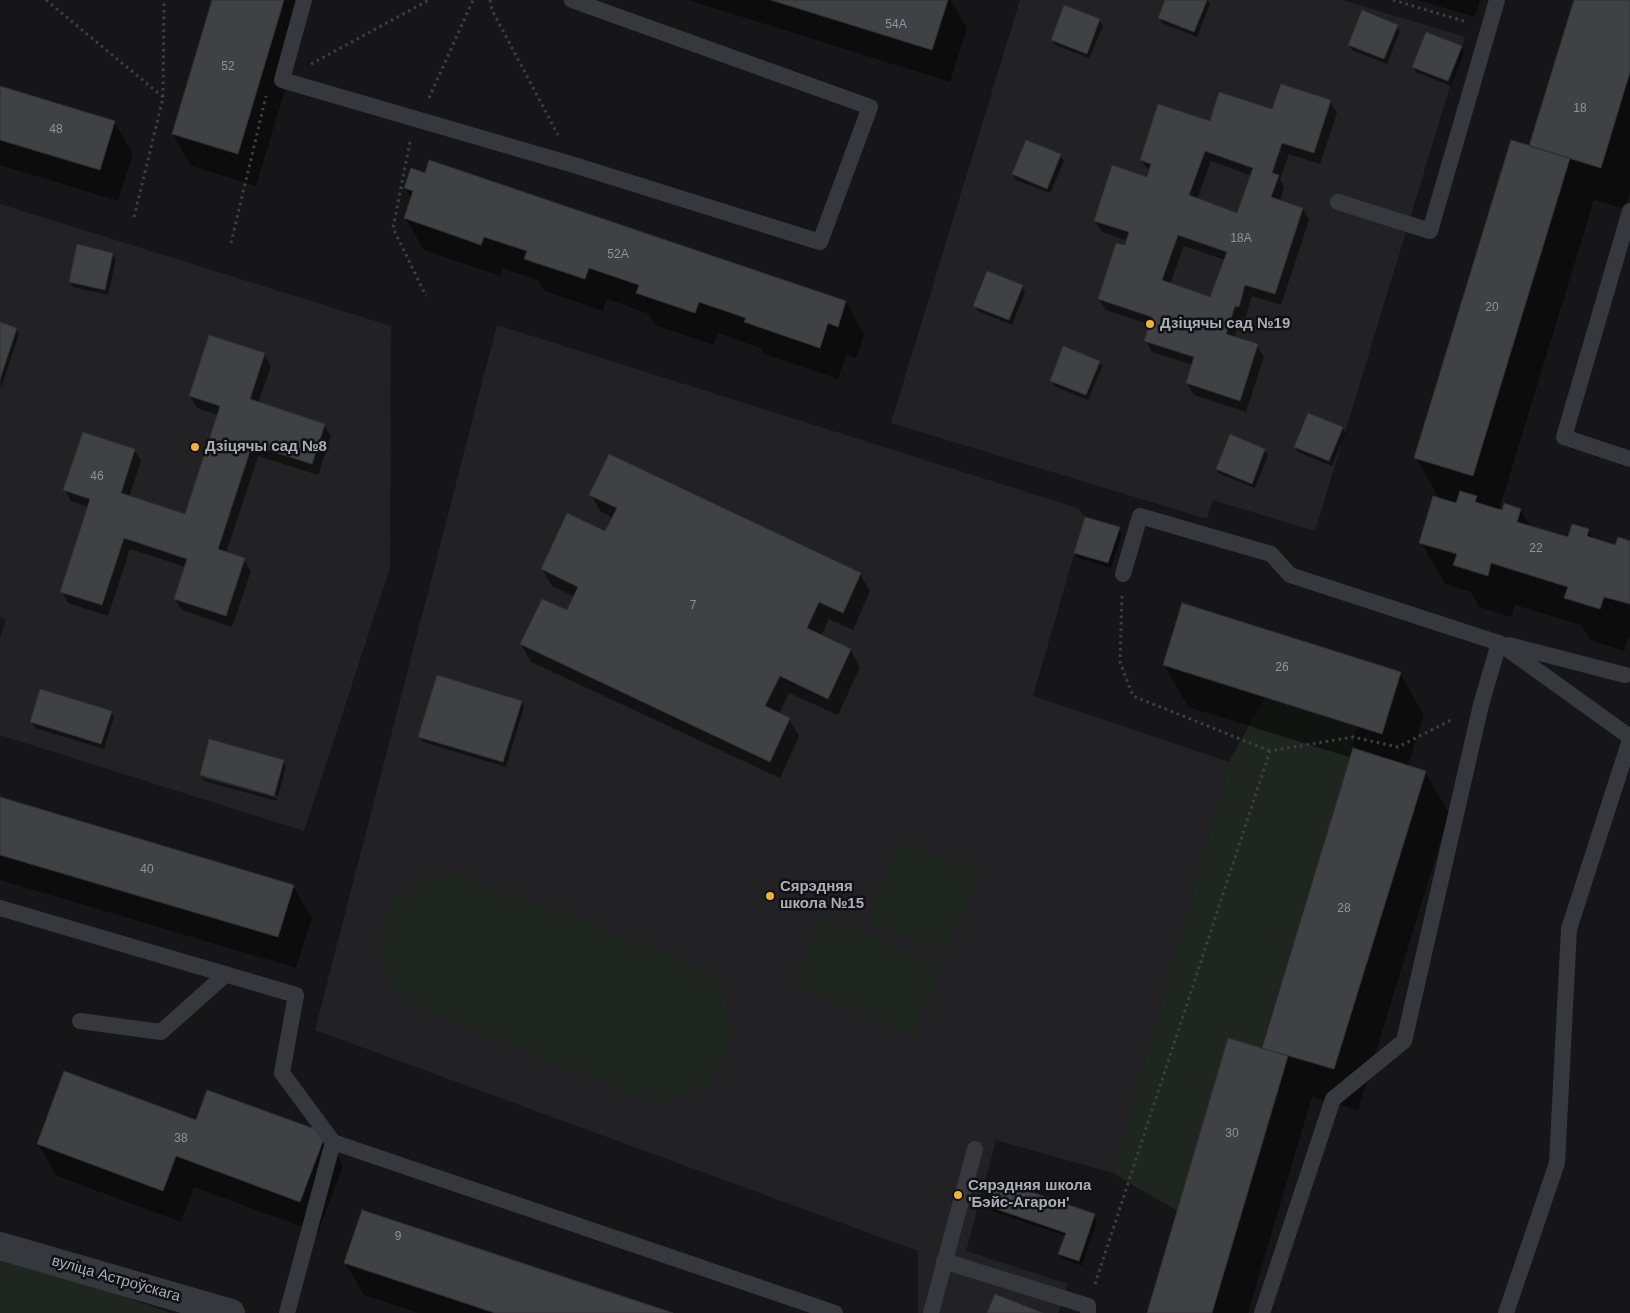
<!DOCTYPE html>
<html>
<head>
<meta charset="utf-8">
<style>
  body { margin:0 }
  canvas { display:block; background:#161618 }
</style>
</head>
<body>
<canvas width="1630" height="1313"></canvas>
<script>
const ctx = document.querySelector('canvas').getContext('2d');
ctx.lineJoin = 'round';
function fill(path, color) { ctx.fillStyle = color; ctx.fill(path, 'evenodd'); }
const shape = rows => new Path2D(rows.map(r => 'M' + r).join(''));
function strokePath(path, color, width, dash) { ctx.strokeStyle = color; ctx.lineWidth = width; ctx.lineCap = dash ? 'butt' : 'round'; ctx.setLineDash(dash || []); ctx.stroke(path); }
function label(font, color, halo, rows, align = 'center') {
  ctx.font = font + ' Arial,sans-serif'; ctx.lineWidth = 5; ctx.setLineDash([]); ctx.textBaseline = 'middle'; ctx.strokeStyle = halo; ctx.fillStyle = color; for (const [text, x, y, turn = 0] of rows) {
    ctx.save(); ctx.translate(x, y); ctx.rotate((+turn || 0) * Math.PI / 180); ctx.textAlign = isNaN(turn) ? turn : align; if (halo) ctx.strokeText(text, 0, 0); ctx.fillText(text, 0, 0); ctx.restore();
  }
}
fill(shape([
  [1020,0,1342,0,1465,37,1315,531,1213,500,1207,519,891,423],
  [0,204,391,326,390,568,304,831,0,735,0,638,6,619,0,617],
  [497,325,1077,508,1085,517,1033,696,1229,762,1113,1173,996,1140,966,1251,1068,1284,1058,1313,918,1313,918,1251,315,1030]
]), '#222225');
fill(shape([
  [1265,697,1356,725,1353,748,1261,1048,1228,1039,1177,1211,1113,1173,1229,762],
  [898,841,979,872,948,952,867,921],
  [457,873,696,966,711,978,723,994,731,1019,730,1043,720,1068,706,1084,686,1096,662,1101,642,1099,416,1007,401,996,389,979,382,959,382,933,390,909,410,887,429,877],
  [821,916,943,969,913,1037,792,984],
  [0,1253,170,1313,0,1313]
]), '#1e261f');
fill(shape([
  [213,0,312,0,256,186,191,166,173,134],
  [688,0,951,0,967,28,950,82],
  [1166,0,1207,0,1210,4,1197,37,1162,23,1159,18],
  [1418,0,1480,0,1475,17],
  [1575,0,1630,0,1630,192,1625,209,1594,200,1499,510,1520,510,1531,527,1568,539,1572,526,1589,530,1594,540,1616,546,1630,542,1630,638,1628,638,1624,651,1590,640,1581,625,1515,605,1512,617,1479,607,1471,592,1445,584,1421,542,1440,500,1416,458,1530,147],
  [1065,7,1100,20,1103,26,1089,58,1055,45,1052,39],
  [1397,26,1400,31,1387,64,1352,50,1349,45],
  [1461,47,1464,53,1451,86,1416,72,1413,67],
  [0,87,114,122,133,154,118,201,0,165],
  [1330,101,1337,113,1320,164,1289,154,1280,179,1284,187,1280,201,1303,209,1309,220,1281,305,1252,296,1245,318,1241,317,1234,338,1257,346,1264,357,1246,412,1194,395,1187,383,1193,365,1152,352,1146,341,1151,325,1106,310,1099,299,1128,241,1102,232,1095,221,1148,178,1150,172,1141,160,1210,123],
  [1211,161,1252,176,1238,215,1197,200],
  [1184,246,1225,260,1211,299,1170,284],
  [1060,155,1064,161,1050,193,1016,180,1013,174],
  [405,188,846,302,864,334,856,358,846,355,838,379,764,354,760,348,718,333,713,345,655,325,649,314,607,299,603,311,544,291,538,280,502,268,500,276,424,250,405,218,412,199],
  [113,254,116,259,108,295,73,287,70,281],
  [1022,286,1025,292,1012,325,978,311,975,306],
  [0,323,16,329,19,334,1,388],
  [264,354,271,366,258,403,324,425,331,436,318,475,258,456,226,553,244,559,251,571,232,627,182,610,175,599,186,567,130,549,108,616,68,603,62,591,89,507,71,501,65,490,134,450,141,461,129,497,185,515,218,415,197,408,190,396],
  [1099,362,1102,367,1088,400,1054,386,1051,381],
  [1343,428,1346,433,1332,466,1298,452,1295,447],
  [1264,450,1268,455,1255,488,1220,474,1217,469],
  [591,495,860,574,870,591,853,630,829,619,821,636,850,649,860,667,838,715,789,693,779,714,789,719,799,736,780,778,531,662,521,644,567,612,575,597,552,586,542,569,606,533,613,518,601,512],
  [1119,528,1122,534,1111,568,1078,558,1075,553],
  [1164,665,1400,673,1424,715,1408,766,1425,772,1449,814,1358,1110,1312,1097,1248,1313,1148,1313,1262,1050,1352,758,1188,707],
  [521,702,524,707,506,767,423,742,420,737],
  [111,712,114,717,104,749,35,728,31,722],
  [283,761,286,766,278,796,203,775,203,778,277,798,277,801,204,781,201,775],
  [0,799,293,886,312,918,296,968,0,880],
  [196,1122,325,1134,343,1166,318,1233,194,1187,181,1222,57,1176,38,1144],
  [989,1206,1094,1215,1097,1221,1082,1266,1063,1259,1059,1254,1066,1236,992,1211],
  [345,1263,669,1313,418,1313,364,1295]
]), '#0007');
const building = shape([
  [212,0,284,0,238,154,172,134,212,0],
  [771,0,948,0,932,50,771,0],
  [1165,0,1207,0,1194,32,1158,18,1165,0],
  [1574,0,1630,0,1630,72,1601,168,1529,146,1574,0],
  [1064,5,1100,19,1087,54,1051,40,1064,5],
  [1362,10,1398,25,1384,59,1348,45,1362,10],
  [1426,32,1462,46,1448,81,1412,67,1426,32],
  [1281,84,1331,100,1314,153,1282,143,1272,173,1279,175,1271,197,1303,208,1275,294,1245,285,1239,307,1235,306,1226,334,1258,344,1240,401,1186,383,1194,357,1144,341,1152,317,1098,299,1116,243,1125,245,1129,232,1094,221,1112,165,1147,177,1151,164,1140,160,1158,104,1210,121,1219,92,1272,109,1281,84],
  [1205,151,1253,168,1237,213,1189,195,1205,151],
  [1178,235,1227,252,1210,297,1162,280,1178,235],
  [0,86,115,121,100,170,0,140,0,86],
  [1026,140,1061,154,1047,189,1012,174,1026,140],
  [1511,140,1570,158,1473,476,1414,458,1511,140],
  [429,160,846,301,838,327,828,323,820,348,744,322,746,318,699,302,695,313,636,293,639,285,589,268,585,279,524,259,527,251,484,237,481,245,404,218,413,191,404,188,411,168,425,173,429,160],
  [77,244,113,253,105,290,69,282,77,244],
  [987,271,1023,285,1009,320,973,306,987,271],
  [0,322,17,328,0,379,0,322],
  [209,335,265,353,250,399,325,424,312,464,252,445,218,549,245,558,226,616,174,599,187,559,124,538,102,605,60,592,90,499,63,490,83,432,135,449,121,493,185,514,220,406,189,396,209,335],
  [1063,346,1100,361,1086,395,1050,381,1063,346],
  [1308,413,1343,427,1329,461,1294,447,1308,413],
  [1230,434,1265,449,1252,484,1216,469,1230,434],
  [609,454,861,573,843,613,819,602,807,628,851,649,828,699,780,676,765,706,790,718,770,762,520,644,542,599,567,610,578,587,541,569,567,513,605,531,617,508,589,495,609,454],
  [1460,491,1477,496,1475,502,1502,510,1504,503,1521,509,1517,522,1568,537,1572,524,1589,529,1587,536,1615,545,1618,537,1630,541,1630,604,1604,597,1600,609,1564,598,1568,587,1491,563,1488,576,1453,565,1457,554,1419,543,1433,496,1456,503,1460,491],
  [1085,517,1120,527,1108,563,1074,553,1085,517],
  [1182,603,1401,672,1382,734,1163,665,1182,603],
  [437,675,522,701,503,762,418,737,437,675],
  [40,689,112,711,101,744,30,722,40,689],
  [209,739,284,760,274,796,200,775,209,739],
  [1353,748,1426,771,1334,1069,1262,1048,1353,748],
  [0,797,294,885,278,937,0,855,0,797],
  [1228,1038,1288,1056,1212,1313,1147,1313,1228,1038],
  [64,1071,196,1120,207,1090,326,1133,300,1202,176,1156,163,1191,37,1144,64,1071],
  [996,1180,1095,1214,1079,1261,1058,1254,1066,1233,987,1206,996,1180],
  [362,1210,673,1313,495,1313,344,1263,362,1210],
  [995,1294,1043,1313,987,1313,995,1294]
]);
fill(building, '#404145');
strokePath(building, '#303034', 1);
strokePath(shape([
  [46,0,163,97],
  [490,0,492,10,558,135],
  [1393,0,1467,22],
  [311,64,429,0],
  [429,98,473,0],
  [410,142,393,228,426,296],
  [134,217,163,98,164,0],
  [231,243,266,96],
  [1122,596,1120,662,1133,696,1270,751],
  [1095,1284,1270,751,1353,737,1398,747,1453,719]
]), '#3d3f44', 3, [2.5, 4]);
strokePath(shape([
  [304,0,282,80,574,165,820,242,870,107,572,0],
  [1338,202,1430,231,1497,0],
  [1630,211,1564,437,1630,459],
  [1123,574,1140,516,1271,554,1290,575,1499,643,1481,705,1404,1041,1333,1099,1262,1313],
  [1499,643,1630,737],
  [1509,645,1625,675],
  [0,908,296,995,282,1073,333,1142,287,1313],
  [80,1021,161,1032,226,974],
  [333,1142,835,1313],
  [944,1261,1088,1306,1088,1313],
  [931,1313,975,1149],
  [1506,1313,1557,1163,1569,929,1630,740]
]), '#37383d', 16);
strokePath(shape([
  [0,1246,231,1313]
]), '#37383d', 28);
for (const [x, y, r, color] of [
  [1150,324,5,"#f2b134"],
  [195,447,5,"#f2b134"],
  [770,896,5,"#f2b134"],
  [958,1195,5,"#f2b134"]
]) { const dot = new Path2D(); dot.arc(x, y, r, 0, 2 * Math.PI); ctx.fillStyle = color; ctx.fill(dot); strokePath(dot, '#111113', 2); }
label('12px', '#8e929b', null, [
  ["54А",896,25],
  ["52",228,67],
  ["18",1580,109],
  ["48",56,130],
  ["18А",1241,239],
  ["52А",618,255],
  ["20",1492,308],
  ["46",97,477],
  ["22",1536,549],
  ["7",693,606],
  ["26",1282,668],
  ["40",147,870],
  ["28",1344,909],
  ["30",1232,1134],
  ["38",181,1139],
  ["9",398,1237]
]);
label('bold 15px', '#a8adb8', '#111113', [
  ["Дзіцячы сад №19",1160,324],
  ["Дзіцячы сад №8",205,447],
  ["Сярэдняя",780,887],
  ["школа №15",780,904],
  ["Сярэдняя школа",968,1186],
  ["'Бэйс-Агарон'",968,1203]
], 'left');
label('15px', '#a8adb8', '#111113', [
  ["вуліца Астроўскага",116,1279,16]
]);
</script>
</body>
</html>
